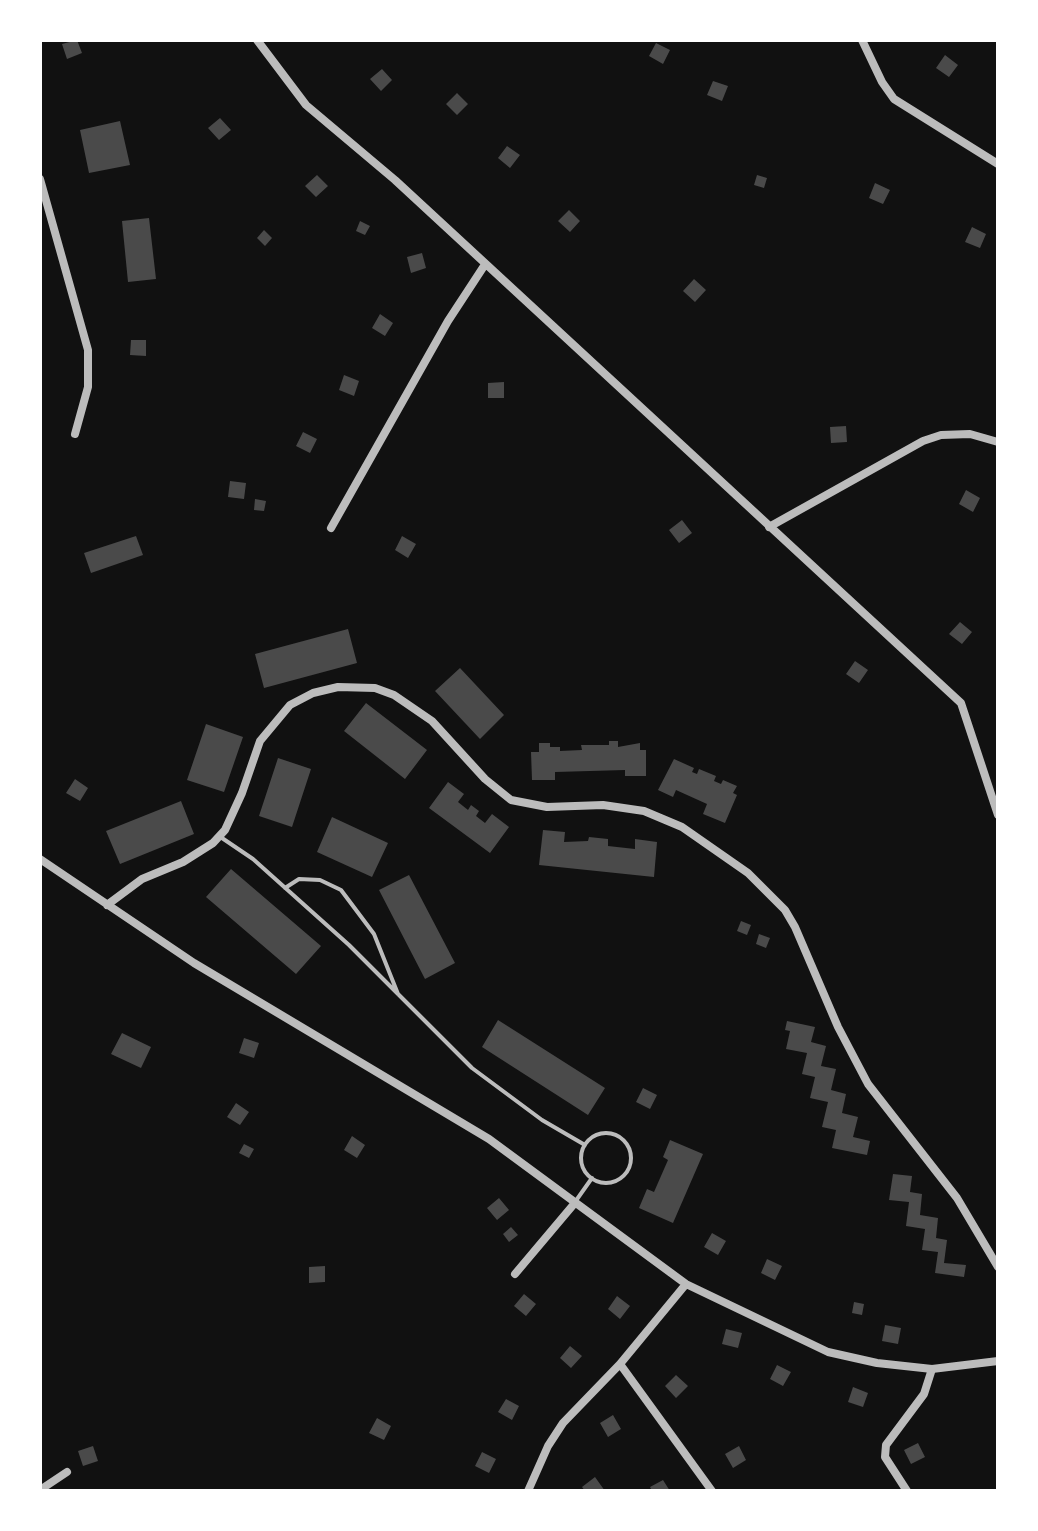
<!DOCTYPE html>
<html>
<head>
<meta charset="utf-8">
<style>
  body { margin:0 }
  #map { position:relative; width:1038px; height:1531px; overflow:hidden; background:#111; font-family:Raleway,sans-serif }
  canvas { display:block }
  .frame { position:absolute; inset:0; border:42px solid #fff; pointer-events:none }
</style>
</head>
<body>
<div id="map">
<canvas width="1038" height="1531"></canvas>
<div class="frame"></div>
</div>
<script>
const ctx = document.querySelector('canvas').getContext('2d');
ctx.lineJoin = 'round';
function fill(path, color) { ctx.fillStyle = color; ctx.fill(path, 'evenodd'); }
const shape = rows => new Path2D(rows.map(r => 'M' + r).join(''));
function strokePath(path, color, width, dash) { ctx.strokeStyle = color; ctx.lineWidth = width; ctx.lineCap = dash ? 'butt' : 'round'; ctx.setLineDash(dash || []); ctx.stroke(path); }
fill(shape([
  [77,40,82,53,67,59,62,44],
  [656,43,670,50,663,64,649,56],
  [945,55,958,65,949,77,936,68],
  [382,69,392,80,381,91,370,79],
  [713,81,728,86,722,101,707,95],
  [457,93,468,104,457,115,446,104],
  [220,118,231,130,219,140,208,128],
  [120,121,130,165,89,173,80,130],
  [507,146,520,155,510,168,498,158],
  [317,175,328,186,316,197,305,186],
  [757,175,767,178,764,188,754,185],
  [875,183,890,190,883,204,869,198],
  [569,210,580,221,570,232,558,221],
  [149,218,156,279,128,282,122,221],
  [360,221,370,226,365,235,356,231],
  [972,227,986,234,980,248,965,242],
  [264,230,272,238,265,246,257,238],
  [422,253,426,268,411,273,407,257],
  [694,279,706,290,695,302,683,291],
  [380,314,393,323,385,336,372,328],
  [131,340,146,340,146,356,130,355],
  [344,375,359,381,354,396,339,390],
  [504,382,504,398,488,398,488,383],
  [846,426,847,442,831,443,830,427],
  [303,432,317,439,310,453,296,446],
  [230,481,246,483,244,499,228,497],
  [966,490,980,498,973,512,959,504],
  [255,499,266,501,264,511,254,510],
  [682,520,692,533,679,543,669,530],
  [136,536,143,555,91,573,84,553],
  [402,536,416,544,408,558,395,550],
  [960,622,972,632,962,644,949,634],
  [348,629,357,663,264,688,255,654],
  [855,661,868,670,859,683,846,674],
  [460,668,504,715,480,739,435,691],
  [366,703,427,750,405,779,344,731],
  [206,724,243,737,224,792,187,780],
  [609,741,618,741,618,747,640,743,640,750,646,750,646,776,625,776,625,770,555,772,555,780,532,780,531,752,539,752,539,743,550,743,550,747,560,747,560,751,582,750,581,745,609,745],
  [278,758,311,769,292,827,259,816],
  [674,759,694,768,692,772,697,774,699,769,716,776,714,781,721,784,723,780,737,786,733,793,737,795,725,823,703,814,707,804,676,790,673,797,658,790],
  [75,779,88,788,80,801,66,793],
  [448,782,464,794,458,802,468,810,471,805,479,811,476,816,485,823,492,814,509,827,490,853,429,808],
  [181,801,194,834,120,864,106,831],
  [332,817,388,843,372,877,317,852],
  [543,830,565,832,564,842,588,841,589,837,608,839,608,846,635,849,635,839,657,842,654,877,539,865],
  [231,869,321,946,296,974,206,897],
  [409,875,455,963,425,979,379,890],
  [741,921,751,925,747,935,737,931],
  [759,934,770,938,766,948,756,944],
  [498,1020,605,1088,588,1115,482,1047],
  [787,1021,815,1027,811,1042,826,1046,821,1066,836,1069,831,1090,846,1094,842,1113,858,1117,853,1137,870,1141,867,1155,832,1148,836,1130,822,1127,828,1102,810,1098,815,1077,802,1074,807,1053,786,1049,790,1031,785,1030],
  [122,1033,151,1047,141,1068,111,1054],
  [244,1038,259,1043,254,1058,239,1053],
  [643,1088,657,1095,650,1109,636,1102],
  [236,1103,249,1112,240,1125,227,1117],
  [352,1136,365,1145,357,1158,344,1150],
  [670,1140,703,1154,673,1223,639,1208,647,1189,654,1192,668,1160,663,1157],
  [244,1144,254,1149,249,1158,239,1153],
  [893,1174,912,1176,910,1192,922,1194,920,1215,938,1218,936,1238,947,1240,944,1263,966,1265,964,1277,935,1273,938,1252,922,1250,925,1229,906,1226,909,1202,889,1200],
  [499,1198,509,1210,497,1220,487,1208],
  [511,1227,518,1235,509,1242,503,1234],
  [712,1233,726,1241,718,1255,704,1247],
  [767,1259,782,1266,775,1280,761,1273],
  [325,1266,325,1282,309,1283,309,1267],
  [524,1294,536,1304,526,1316,514,1306],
  [617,1296,630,1306,620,1319,608,1309],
  [854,1302,864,1304,862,1315,852,1313],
  [885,1325,901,1328,898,1344,882,1341],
  [726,1329,742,1333,738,1348,722,1344],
  [570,1346,582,1356,571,1368,560,1358],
  [777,1365,791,1372,783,1386,770,1379],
  [676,1375,688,1386,676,1398,665,1386],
  [853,1387,868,1393,863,1407,848,1402],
  [506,1399,519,1406,512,1420,498,1412],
  [613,1415,621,1429,608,1437,600,1423],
  [377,1418,391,1426,384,1440,369,1433],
  [918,1443,925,1457,911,1464,904,1450],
  [93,1446,98,1461,83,1466,78,1451],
  [739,1446,746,1460,733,1468,725,1454],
  [482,1452,496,1459,489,1473,475,1466],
  [595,1477,605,1491,585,1491,582,1487],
  [663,1480,670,1491,652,1491,650,1487]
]), '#4a4a4a');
strokePath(shape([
  [219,836,253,859,349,945,472,1068,542,1120,585,1145],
  [285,888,299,879,320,880,341,890,374,934,398,994],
  '581 1158a25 25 0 1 1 50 0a25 25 0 1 1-50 0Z',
  [575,1202,592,1178]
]), '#bcbcbc', 4);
strokePath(shape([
  [257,40,306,105,395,180,961,703,998,815],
  [862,40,882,82,894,99,998,164],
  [40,179,88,350,88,387,75,434],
  [769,527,923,441,941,435,970,434,998,442],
  [331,528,448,321,484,266],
  [40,859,194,963,489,1139,686,1284,828,1352,877,1363,932,1369,998,1361],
  [107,905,142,879,183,862,213,843,225,830,242,793,260,741,290,705,313,693,338,687,375,688,394,695,432,721,485,779,511,800,547,807,603,805,644,811,682,827,748,873,785,910,795,927,838,1027,868,1084,957,1198,998,1267],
  [515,1274,574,1204],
  [620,1364,712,1491],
  [40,1490,67,1472],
  [528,1491,548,1446,563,1423,620,1364,686,1284],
  [907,1491,885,1457,886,1445,924,1394,932,1369]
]), '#bcbcbc', 8);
</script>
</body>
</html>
